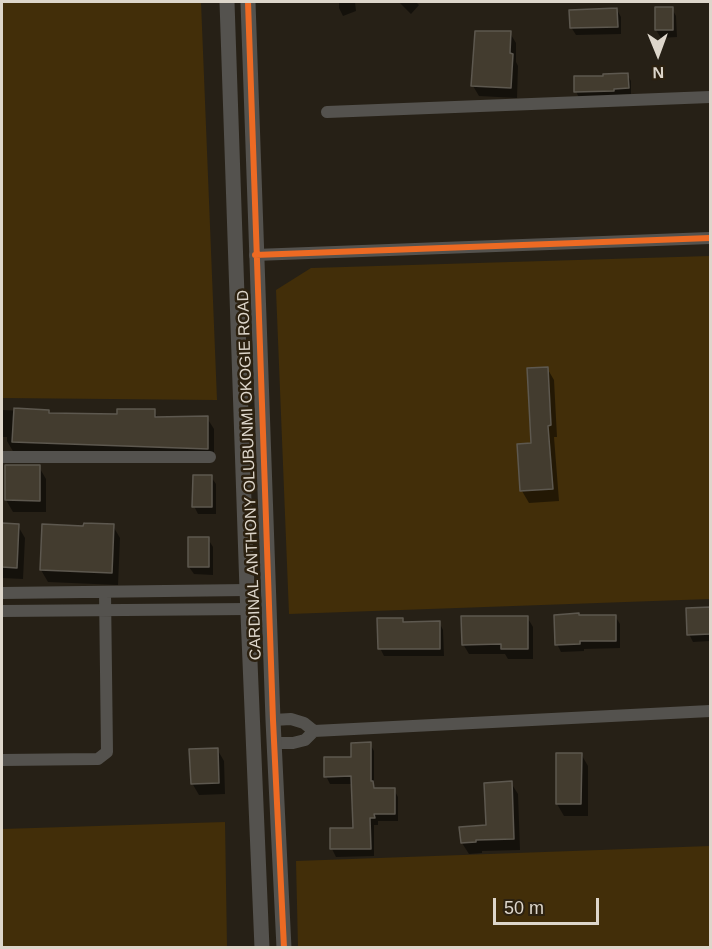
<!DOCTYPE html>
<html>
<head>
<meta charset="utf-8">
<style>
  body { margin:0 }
  #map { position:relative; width:712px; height:949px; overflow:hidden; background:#262016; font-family:Arial,sans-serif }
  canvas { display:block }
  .frame { position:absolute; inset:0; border:3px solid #ddd6cb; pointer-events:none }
  .north { position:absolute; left:628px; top:24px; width:60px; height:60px; -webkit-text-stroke:4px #2c2110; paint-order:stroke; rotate:179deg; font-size:16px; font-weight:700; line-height:24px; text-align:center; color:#ddd6cb }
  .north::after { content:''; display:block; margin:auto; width:21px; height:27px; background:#ddd6cb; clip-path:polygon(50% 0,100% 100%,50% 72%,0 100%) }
  .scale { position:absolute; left:493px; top:898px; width:106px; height:27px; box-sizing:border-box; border:3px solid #ddd6cb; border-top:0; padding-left:8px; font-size:18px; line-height:21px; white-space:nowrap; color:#ddd6cb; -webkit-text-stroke:4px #2c2110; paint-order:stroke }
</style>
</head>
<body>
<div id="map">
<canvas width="712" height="949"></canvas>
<div class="frame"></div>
<div class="north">N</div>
<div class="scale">50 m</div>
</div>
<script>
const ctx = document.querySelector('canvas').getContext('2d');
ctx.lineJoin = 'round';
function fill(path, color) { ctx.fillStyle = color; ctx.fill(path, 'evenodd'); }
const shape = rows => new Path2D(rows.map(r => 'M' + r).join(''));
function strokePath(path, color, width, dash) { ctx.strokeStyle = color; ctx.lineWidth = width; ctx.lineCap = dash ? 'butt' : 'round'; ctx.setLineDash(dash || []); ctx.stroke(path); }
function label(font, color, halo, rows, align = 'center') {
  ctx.font = font + ' Arial,sans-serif'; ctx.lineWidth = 5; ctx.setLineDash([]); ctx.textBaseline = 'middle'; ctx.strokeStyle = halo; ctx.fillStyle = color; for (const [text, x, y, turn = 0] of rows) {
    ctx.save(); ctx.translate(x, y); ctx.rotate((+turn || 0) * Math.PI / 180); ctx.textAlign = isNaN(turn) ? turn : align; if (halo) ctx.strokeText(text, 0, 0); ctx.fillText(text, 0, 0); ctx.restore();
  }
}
fill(shape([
  [2,2,201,2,217,400,2,398],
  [710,256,710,599,289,614,276,290,311,268],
  [225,822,227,947,2,947,2,829],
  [710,846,710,947,298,947,296,861]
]), '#422e09');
fill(shape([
  [339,2,355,2,356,11,343,16,339,8],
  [399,2,416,2,419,5,411,14],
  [672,9,676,16,677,37,661,38,656,30],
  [617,10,621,17,621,34,576,35,571,27],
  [510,33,516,43,516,62,518,66,517,98,479,96,473,86],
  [627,74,631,81,631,94,579,98,576,91,604,77],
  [547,368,554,380,557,437,554,437,559,501,529,503,522,491,518,445,532,444],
  [2,410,49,412,50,415,118,416,154,411,158,418,207,418,214,429,214,460,14,453,7,441,7,437,2,437],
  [39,467,46,479,46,512,13,512,6,500],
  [211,477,216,484,216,514,198,514,194,506],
  [2,525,18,526,25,538,23,579,2,578],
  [43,526,85,527,113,526,120,538,118,585,48,582,41,570],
  [208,539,213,547,213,575,194,574,189,567],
  [710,609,710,641,693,642,689,634],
  [579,616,615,616,620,624,620,648,584,649,584,651,561,652,557,644],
  [527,617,533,627,533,659,508,659,505,654,469,654,463,644],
  [402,619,404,623,439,622,443,630,444,656,384,656,380,648],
  [370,744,374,751,374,786,376,790,394,790,398,797,398,821,378,821,378,825,374,825,374,856,336,857,332,849,332,830,355,829,353,784,330,784,326,776,353,759],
  [217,749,224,761,225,794,199,795,192,783],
  [581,754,588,766,588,816,564,816,557,804],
  [511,783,518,794,520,850,482,851,482,853,469,854,462,843,461,829,487,826]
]), '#0007');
const building = shape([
  [655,7,673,7,673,30,655,30,655,7],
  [617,8,618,27,570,28,569,10,617,8],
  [475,31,511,31,510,53,513,54,511,88,471,86,475,31],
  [628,73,629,88,614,89,614,91,574,92,574,76,603,76,603,74,628,73],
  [548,367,551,425,548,426,553,489,520,491,517,444,531,443,527,368,548,367],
  [14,408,49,410,49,413,117,414,117,409,155,409,155,417,208,416,208,449,12,442,14,408],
  [5,465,40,465,40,501,5,500,5,465],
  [193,475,212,475,212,507,192,507,193,475],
  [2,523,19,524,17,568,2,567,2,523],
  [84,523,114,524,112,573,40,570,42,524,83,526,84,523],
  [188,537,209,537,209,567,188,567,188,537],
  [711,607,711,634,687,635,686,608,711,607],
  [579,613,579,615,616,615,616,641,580,641,580,644,555,645,554,615,579,613],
  [461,616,528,616,528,649,501,649,501,644,462,645,461,616],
  [377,618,403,618,403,622,440,621,440,649,378,649,377,618],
  [371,742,371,781,373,781,374,788,395,788,395,814,374,814,375,818,370,818,371,849,330,849,330,828,353,828,351,776,324,777,324,757,351,757,351,743,371,742],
  [218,748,219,783,191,784,189,749,218,748],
  [556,753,582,753,581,804,556,804,556,753],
  [512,781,514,839,476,840,476,842,461,843,459,827,486,825,484,783,512,781]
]);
fill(building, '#433c2f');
strokePath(building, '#5d584f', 1.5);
strokePath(shape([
  [327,112,710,97],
  [255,255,710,238],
  [2,457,210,457],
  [2,593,247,590],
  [2,611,248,609],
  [273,720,291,719,304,723,314,731,710,711],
  [274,743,293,743,305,740,314,731],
  [2,760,98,759,107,752,105,592]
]), '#54524e', 12);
strokePath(shape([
  [227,2,247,590,262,948],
  [248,2,273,720,284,948]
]), '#54524e', 15);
strokePath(shape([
  [248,2,273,720,284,948],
  [255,255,710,238]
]), '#ed6a23', 6);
label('16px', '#ddd6cb', '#2c2110', [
  ["CARDINAL ANTHONY OLUBUNMI OKOGIE ROAD",250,475,-92]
]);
</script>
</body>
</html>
